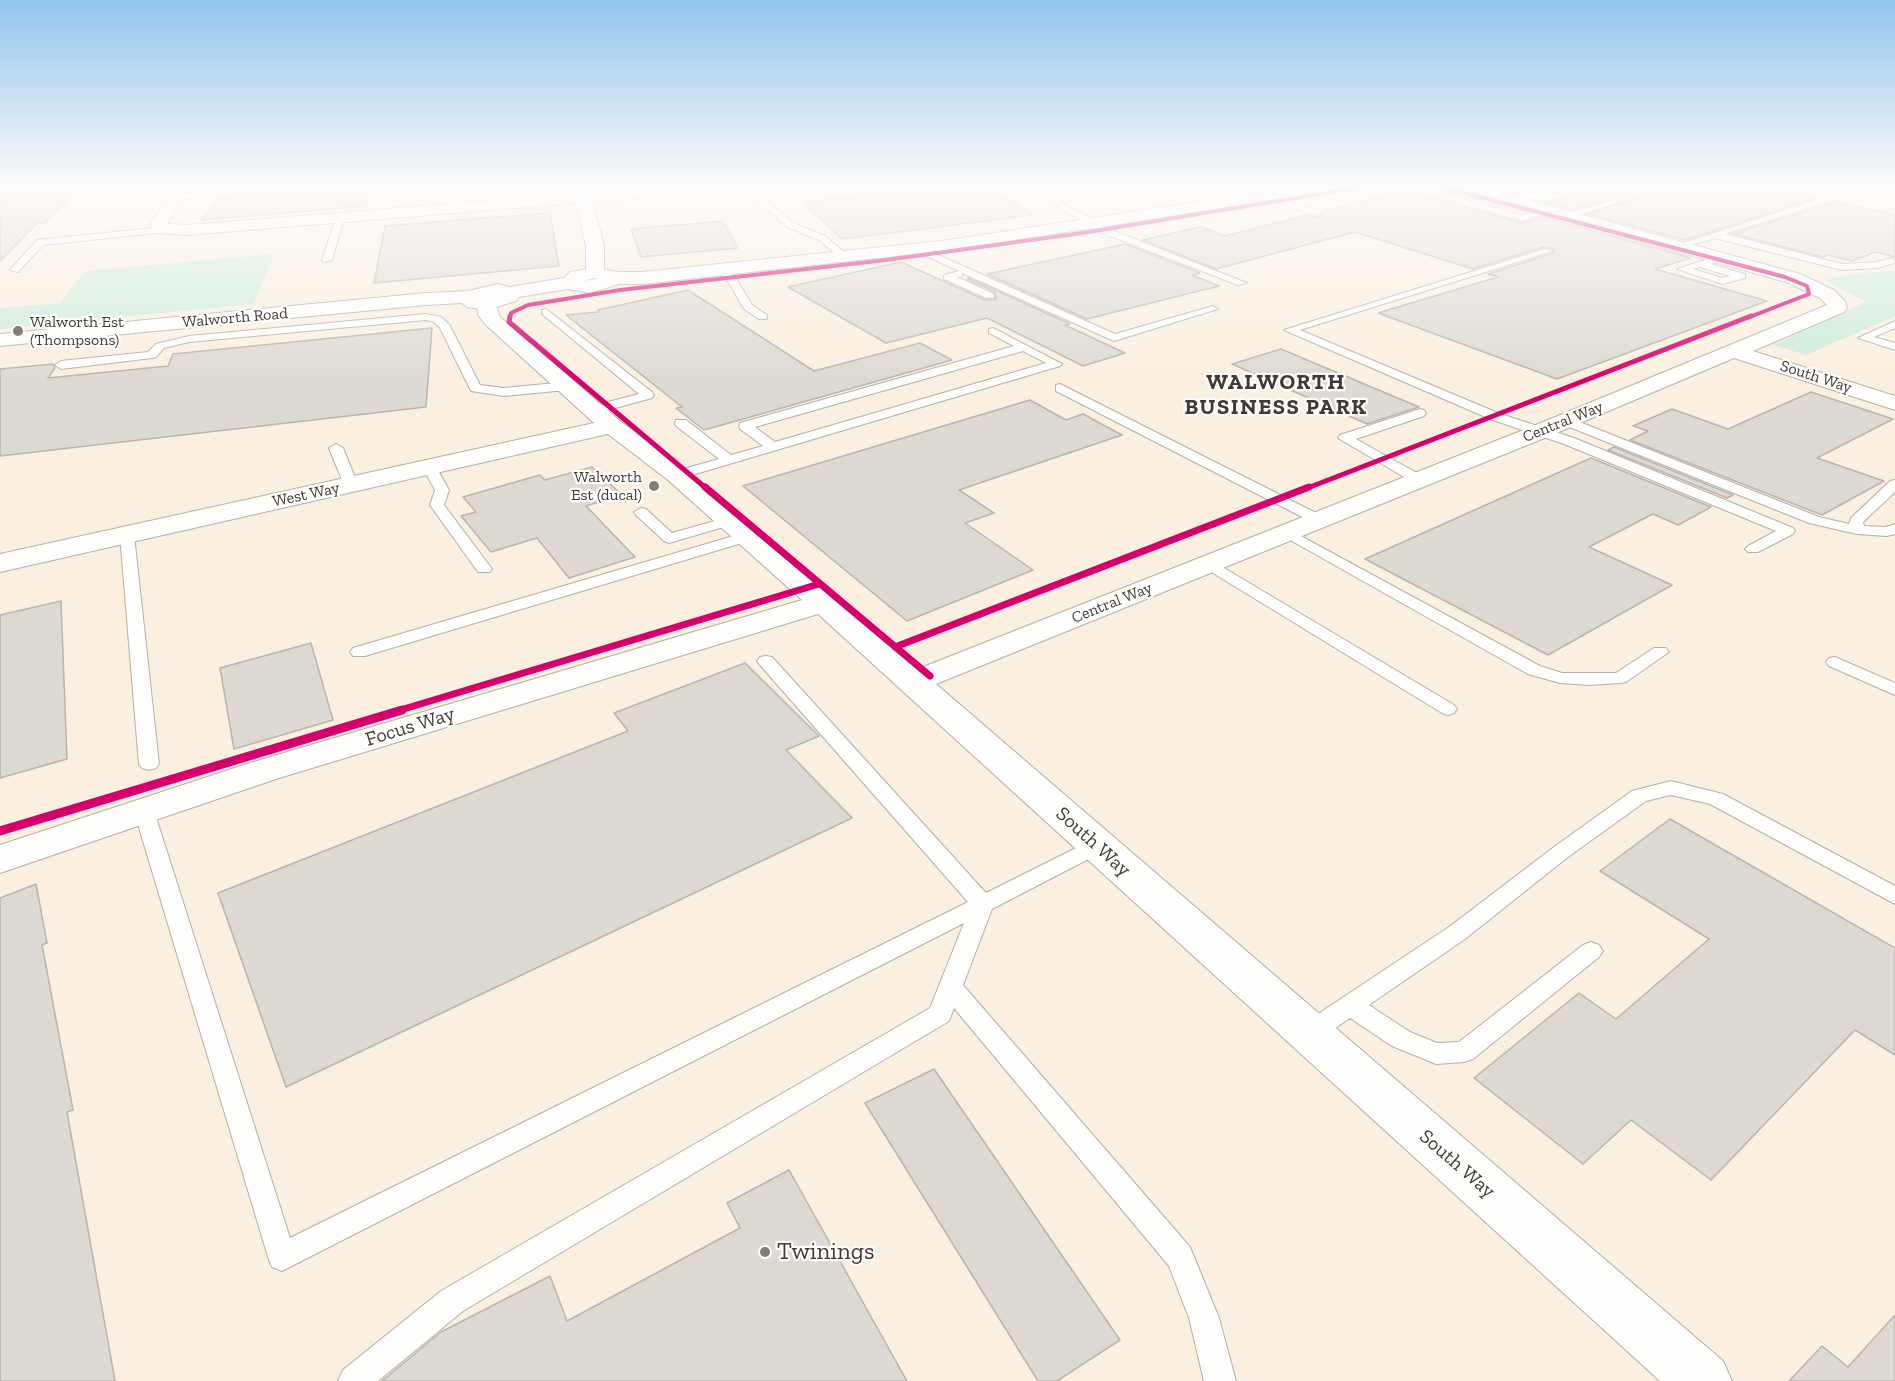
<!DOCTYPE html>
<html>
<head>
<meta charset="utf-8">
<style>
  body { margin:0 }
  canvas { display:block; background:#faf6f1 }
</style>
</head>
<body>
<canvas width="1895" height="1381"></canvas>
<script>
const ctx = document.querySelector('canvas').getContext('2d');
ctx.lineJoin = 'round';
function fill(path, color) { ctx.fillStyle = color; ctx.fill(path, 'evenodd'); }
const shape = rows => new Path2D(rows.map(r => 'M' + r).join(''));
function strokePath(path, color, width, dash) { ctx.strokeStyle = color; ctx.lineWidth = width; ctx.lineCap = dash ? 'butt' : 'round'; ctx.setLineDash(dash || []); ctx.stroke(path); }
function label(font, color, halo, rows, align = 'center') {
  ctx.font = font + ' "Zilla Slab",serif'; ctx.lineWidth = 4.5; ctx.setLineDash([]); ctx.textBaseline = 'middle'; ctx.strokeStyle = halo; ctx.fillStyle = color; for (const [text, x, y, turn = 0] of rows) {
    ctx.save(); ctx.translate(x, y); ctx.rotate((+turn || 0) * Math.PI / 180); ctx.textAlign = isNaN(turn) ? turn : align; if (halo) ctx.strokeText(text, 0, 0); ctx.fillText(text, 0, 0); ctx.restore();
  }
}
fill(shape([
  [0,186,1895,186,1895,1381,0,1381]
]), '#fbefdf');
fill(shape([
  [274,254,254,304,0,329,0,308,60,303,85,271],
  [1895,271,1895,316,1806,355,1773,345,1866,302,1825,280,1861,273]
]), '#ceecd9');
const building = shape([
  [0,186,81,186,45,223,36,224,0,261,0,186],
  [316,186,367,186,368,206,202,220,216,198,316,186],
  [884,186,935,186,948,196,994,191,1033,215,842,239,802,202,891,192,884,186],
  [1407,186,1414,186,1415,193,1522,223,1543,217,1691,258,1655,269,1767,301,1557,379,1378,313,1498,277,1488,274,1554,253,1554,249,1544,247,1473,269,1355,232,1216,269,1143,240,1201,227,1225,236,1308,215,1316,217,1323,215,1324,211,1407,190,1407,186],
  [1426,186,1449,186,1452,191,1526,212,1426,186],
  [1487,186,1574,186,1551,192,1527,191,1515,194,1487,186],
  [1605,186,1647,186,1574,210,1544,202,1552,202,1605,186],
  [1672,186,1767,186,1816,198,1685,240,1589,214,1672,186],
  [1835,202,1895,215,1895,257,1876,252,1852,261,1828,255,1823,257,1733,234,1835,202],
  [550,213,559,266,374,283,385,226,550,213],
  [723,221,738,248,641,257,631,229,723,221],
  [1125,244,1200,273,1192,275,1219,286,1087,319,987,274,1125,244],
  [901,262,985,300,996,300,995,292,967,279,969,278,1070,324,1065,325,1125,353,1083,366,987,318,886,343,788,287,901,262],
  [688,290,814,371,920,343,952,360,704,430,676,408,682,407,566,315,598,312,598,310,688,290],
  [432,328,426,407,0,456,0,369,53,364,55,368,48,378,168,366,173,354,432,328],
  [1281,349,1419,407,1367,424,1232,364,1281,349],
  [1811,392,1893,419,1817,458,1884,481,1822,515,1630,440,1648,431,1633,426,1672,409,1728,429,1811,392],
  [1030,400,1066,420,1083,414,1122,435,959,490,994,513,965,523,1033,570,907,621,743,486,1030,400],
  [1614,447,1733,495,1727,498,1608,450,1614,447],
  [1591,458,1711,507,1678,525,1653,514,1589,547,1672,585,1548,655,1365,559,1591,458],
  [592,467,622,495,586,506,635,557,569,578,537,538,491,552,461,516,476,512,463,497,540,475,545,480,592,467],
  [61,601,67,759,0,778,0,615,61,601],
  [311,643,333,720,234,749,220,668,311,643],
  [745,663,819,736,786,750,852,818,286,1087,218,893,628,731,614,713,745,663],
  [1670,819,1895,948,1895,1055,1855,1030,1711,1180,1631,1120,1583,1164,1474,1078,1579,993,1616,1019,1709,939,1600,871,1670,819],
  [36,884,47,943,42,945,73,1110,67,1112,115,1381,0,1381,0,898,36,884],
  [934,1069,1120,1340,1057,1381,1038,1381,865,1103,934,1069],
  [789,1170,907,1381,382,1381,441,1332,550,1276,567,1321,740,1228,727,1203,789,1170],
  [1895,1315,1895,1381,1789,1381,1822,1346,1848,1367,1895,1315]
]);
fill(building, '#ded9d2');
strokePath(building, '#bab5ae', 1.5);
const service = shape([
  [275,186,314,186,177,200,173,197,177,194,275,186],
  [452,186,460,186,460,208,456,211,452,208,452,186],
  [827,186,836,186,840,191,833,193,827,186],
  [1033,186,1044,186,1046,189,1042,191,1033,186],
  [1586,186,1603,186,1551,200,1527,199,1508,203,1504,200,1527,193,1551,194,1586,186],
  [1656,186,1670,186,1570,218,1563,216,1656,186],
  [1859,186,1895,191,1895,197,1863,191,1725,234,1842,264,1877,262,1891,258,1895,260,1894,263,1878,268,1842,270,1715,238,1679,249,1674,246,1859,186],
  [1419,187,1523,215,1549,208,1553,211,1523,221,1416,191,1416,187,1419,187],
  [1093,189,1096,190,1096,194,1057,200,1096,221,1096,224,1247,283,1238,285,1084,226,1084,222,1048,201,1052,196,1093,189],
  [753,193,759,193,793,223,825,236,849,256,841,258,819,240,787,227,753,197,753,193],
  [1268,193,1321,211,1322,213,1315,215,1265,198,1264,196,1268,193],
  [340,215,344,218,332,260,324,262,322,260,336,218,340,215],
  [163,227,166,228,166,232,43,245,18,272,10,270,37,240,163,227],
  [916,245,1115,334,1213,306,1218,309,1114,341,962,273,962,276,957,277,994,294,994,298,986,298,944,279,944,275,959,271,913,250,911,248,916,245],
  [1545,249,1553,251,1300,330,1498,413,1574,438,1793,528,1795,531,1793,534,1758,552,1748,552,1745,549,1748,546,1776,531,1564,444,1490,419,1284,330,1545,249],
  [1720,255,1723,256,1723,260,1711,264,1745,274,1745,278,1722,284,1677,269,1720,255],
  [1700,267,1730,276,1722,278,1693,269,1700,267],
  [718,267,724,267,737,280,752,305,767,315,767,319,759,319,744,309,729,283,716,269,718,267],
  [546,309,652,392,654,395,652,398,608,410,604,409,602,406,604,403,639,394,542,314,542,310,546,309],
  [426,314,441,317,449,324,480,385,504,388,566,382,572,386,566,390,504,396,471,391,440,328,434,322,426,320,189,342,164,348,156,357,152,358,61,369,55,365,61,361,148,352,156,344,189,336,426,314],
  [1895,321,1895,328,1874,337,1895,343,1895,350,1858,338,1895,321],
  [993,328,1062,364,1060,366,682,478,672,478,670,475,672,472,719,459,676,426,675,423,676,420,686,420,731,455,763,446,740,429,739,426,740,423,1014,346,989,333,989,329,993,328],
  [1023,351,1046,363,775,442,755,427,1023,351],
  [1060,384,1324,517,1326,520,1324,523,1314,523,1056,391,1056,385,1060,384],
  [1420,409,1424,410,1426,413,1424,416,1356,439,1424,477,1426,480,1424,483,1414,483,1338,438,1340,435,1420,409],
  [1567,417,1819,517,1849,524,1851,518,1890,481,1895,480,1895,492,1863,522,1864,526,1885,527,1895,524,1895,534,1887,536,1857,534,1809,523,1562,424,1561,421,1562,418,1567,417],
  [336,444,343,448,358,485,356,488,346,488,344,485,329,448,336,444],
  [430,464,435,465,449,490,444,505,492,569,490,572,478,572,430,505,435,490,423,468,430,464],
  [641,508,646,509,672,533,729,517,736,521,734,524,669,543,664,541,636,515,634,512,641,508],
  [1288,529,1540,666,1562,673,1616,673,1654,648,1666,648,1669,652,1626,682,1620,683,1589,685,1560,683,1528,674,1283,536,1281,533,1288,529],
  [127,531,134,535,159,764,156,768,149,770,142,768,139,764,120,535,127,531],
  [747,532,752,534,755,537,752,540,365,656,353,656,350,652,353,648,747,532],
  [1209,559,1454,705,1457,709,1454,713,1448,715,1442,713,1203,567,1201,564,1203,561,1209,559],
  [766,656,772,657,986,893,1090,841,1097,839,1104,841,1108,846,1104,851,992,909,963,985,1190,1247,1219,1318,1236,1381,1204,1381,1189,1318,1169,1266,954,1008,949,1021,463,1311,378,1381,338,1381,343,1370,441,1291,930,1008,964,923,282,1271,272,1267,268,1257,134,811,137,806,144,804,151,806,154,811,290,1238,968,902,760,665,757,661,760,657,766,656],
  [1835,657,1895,683,1895,695,1829,666,1826,662,1829,658,1835,657],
  [1671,781,1723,794,1895,886,1895,904,1710,804,1671,795,1646,801,1568,857,1465,939,1369,1005,1410,1032,1437,1043,1459,1042,1583,945,1591,942,1599,945,1603,951,1599,957,1473,1059,1464,1062,1436,1064,1392,1046,1350,1018,1318,1040,1309,1043,1300,1040,1297,1033,1300,1026,1449,927,1554,847,1632,791,1671,781]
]);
const minor = shape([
  [176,186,191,186,167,224,187,225,669,186,738,186,731,191,592,202,604,245,604,273,601,277,595,278,589,277,586,273,586,245,576,203,187,235,153,233,151,223,176,186],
  [1451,186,1477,186,1800,274,1834,290,1845,301,1847,308,1844,312,1753,351,1895,396,1895,410,1734,358,1547,437,936,684,1723,1361,1732,1381,1660,1381,818,614,276,779,0,873,0,845,250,763,802,600,668,480,608,434,0,572,0,554,594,423,486,325,478,315,477,304,480,300,494,300,500,317,620,421,686,470,918,669,1531,427,1827,305,1820,298,1786,282,1453,189,1451,186]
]);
const tertiary = shape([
  [1300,186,1340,186,1333,191,949,250,642,284,619,284,590,293,568,289,519,297,516,301,487,310,467,307,462,303,426,305,0,346,0,334,426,293,468,291,498,284,509,287,564,278,570,272,595,268,618,272,642,272,949,240,1300,186],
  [595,278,597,279,582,281,595,278]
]);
strokePath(service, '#b4afa8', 2);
strokePath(minor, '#b4afa8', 2);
strokePath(tertiary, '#b4afa8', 2);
fill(service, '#fefefd');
fill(minor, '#fefefd');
fill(tertiary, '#fefefd');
strokePath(shape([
  [1439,186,1785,277,1807,286,1809,294,1747,318],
  [510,318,511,313,528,305,620,290,886,260,1082,233,1369,186]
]), '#d6006c', 4);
strokePath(shape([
  [510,316,509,322,707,489],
  [1305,489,1751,316]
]), '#d6006c', 5);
strokePath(shape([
  [705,487,930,676],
  [895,647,1309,487],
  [397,711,819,584]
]), '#d6006c', 7);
strokePath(shape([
  [0,831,402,710]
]), '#d6006c', 9);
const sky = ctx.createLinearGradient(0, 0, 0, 380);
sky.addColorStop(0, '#93c5ee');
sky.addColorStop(0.49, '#fdfbf9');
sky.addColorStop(1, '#fdfbf900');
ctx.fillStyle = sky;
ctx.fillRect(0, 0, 1895, 380);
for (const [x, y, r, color] of [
  [18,331,6,"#827c74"],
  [654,486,6,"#827c74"],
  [765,1252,6,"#827c74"]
]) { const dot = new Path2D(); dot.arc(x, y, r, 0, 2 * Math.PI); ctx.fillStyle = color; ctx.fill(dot); strokePath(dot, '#fff', 2); }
label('16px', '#413a31', '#fff', [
  ["Walworth Road",235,318,-5],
  ["South Way",1816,377,18],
  ["Central Way",1563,422,-22],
  ["West Way",306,495,-12],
  ["Central Way",1112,603,-22]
]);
label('16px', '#413a31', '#fff', [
  ["Walworth Est",30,322],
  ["(Thompsons)",30,340],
  ["Walworth",642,477,"right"],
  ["Est (ducal)",642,495,"right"]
], 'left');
label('20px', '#413a31', '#fff', [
  ["Focus Way",410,727,-17],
  ["South Way",1093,842,42],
  ["South Way",1457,1164,41]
]);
ctx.letterSpacing = '1.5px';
label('bold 22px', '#413a31', '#fff', [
  ["WALWORTH",1276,383],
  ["BUSINESS PARK",1276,408]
]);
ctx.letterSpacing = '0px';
label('24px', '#413a31', '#fff', [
  ["Twinings",777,1252]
], 'left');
</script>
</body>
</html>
